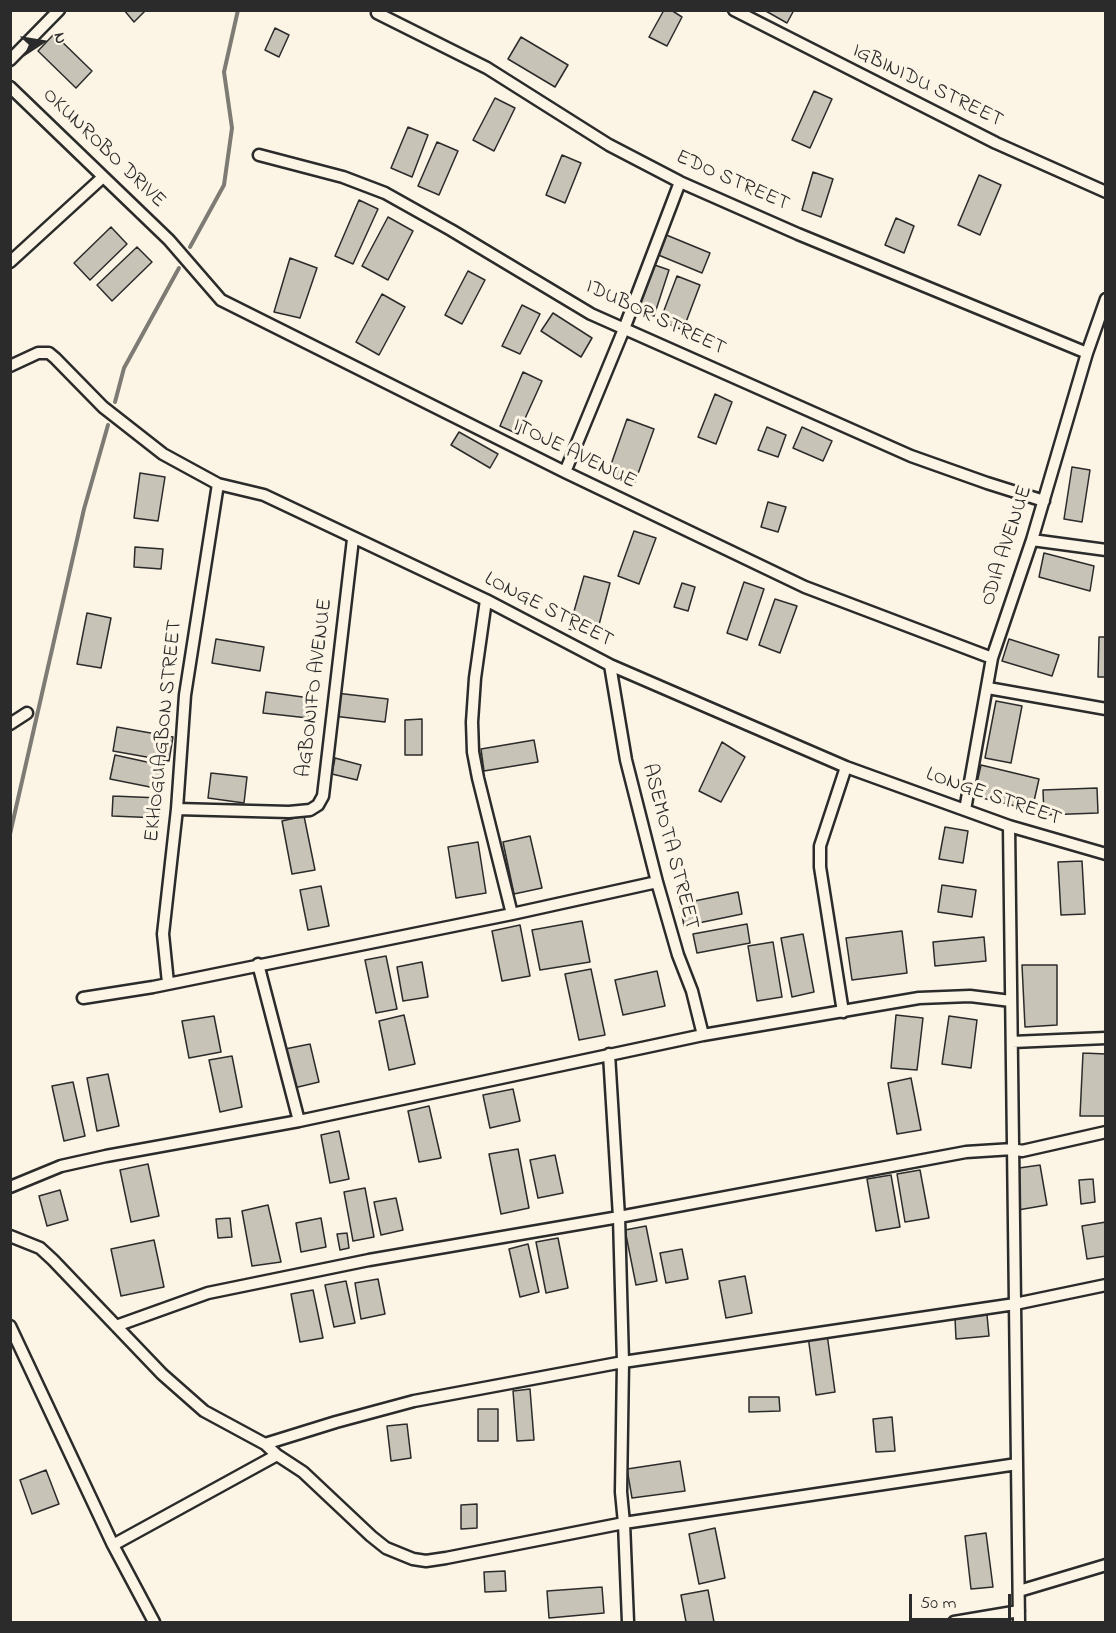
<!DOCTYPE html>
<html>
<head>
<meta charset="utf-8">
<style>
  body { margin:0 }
  #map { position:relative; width:1116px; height:1633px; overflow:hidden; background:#fcf5e5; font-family:"Indie Flower",sans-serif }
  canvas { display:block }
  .frame { position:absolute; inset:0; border:12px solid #2b2b2b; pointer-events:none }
  .north { position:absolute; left:12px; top:12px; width:60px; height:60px; -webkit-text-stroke:4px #fcf5e5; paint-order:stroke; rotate:78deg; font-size:16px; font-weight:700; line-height:24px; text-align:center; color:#2b2b2b }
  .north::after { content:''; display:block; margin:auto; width:21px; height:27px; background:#2b2b2b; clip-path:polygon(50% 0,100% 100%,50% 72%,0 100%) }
  .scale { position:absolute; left:909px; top:1594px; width:102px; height:27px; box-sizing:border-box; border:3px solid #2b2b2b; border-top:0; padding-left:8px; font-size:18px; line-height:21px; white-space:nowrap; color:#2b2b2b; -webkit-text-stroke:4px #fcf5e5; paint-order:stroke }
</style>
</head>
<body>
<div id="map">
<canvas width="1116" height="1633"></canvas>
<div class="frame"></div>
<div class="north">N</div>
<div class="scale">50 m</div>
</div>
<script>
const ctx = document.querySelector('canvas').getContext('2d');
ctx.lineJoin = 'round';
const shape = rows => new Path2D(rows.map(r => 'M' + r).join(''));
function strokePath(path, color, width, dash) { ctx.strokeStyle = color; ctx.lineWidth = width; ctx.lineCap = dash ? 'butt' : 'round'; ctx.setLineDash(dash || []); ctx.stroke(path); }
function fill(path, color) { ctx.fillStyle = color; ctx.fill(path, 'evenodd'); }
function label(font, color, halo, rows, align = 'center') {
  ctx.font = font + ' "Indie Flower",sans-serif'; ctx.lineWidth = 6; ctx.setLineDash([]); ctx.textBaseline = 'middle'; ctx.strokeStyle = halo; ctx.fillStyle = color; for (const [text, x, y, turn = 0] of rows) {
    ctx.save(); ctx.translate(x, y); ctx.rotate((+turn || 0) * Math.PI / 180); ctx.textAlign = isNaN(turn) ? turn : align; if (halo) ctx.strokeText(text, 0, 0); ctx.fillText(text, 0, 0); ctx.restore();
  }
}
strokePath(shape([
  [190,247,224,185,232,128,224,72,238,10],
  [115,402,124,368,179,268],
  [10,834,84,509,108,425]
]), '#7d7b74', 4);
const building = shape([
  [124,10,146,10,134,22,124,10],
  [664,10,671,10,682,17,667,46,649,37,664,10],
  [764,10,794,10,787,23,764,10],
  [275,28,289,35,279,57,265,50,275,28],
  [54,34,92,71,76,88,38,51,54,34],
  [521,37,568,65,555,87,508,59,521,37],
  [814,91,832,99,810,148,792,140,814,91],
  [495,98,515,108,494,151,473,140,495,98],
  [408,127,428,135,412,177,391,168,408,127],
  [437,142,458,151,439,195,418,186,437,142],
  [562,155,581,163,565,203,546,195,562,155],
  [813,172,833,179,821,217,802,210,813,172],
  [979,175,1001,185,980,235,958,225,979,175],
  [359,200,378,209,353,264,335,256,359,200],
  [388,217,413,231,388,280,362,266,388,217],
  [896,218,914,226,904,253,885,245,896,218],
  [111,227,127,244,90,280,74,263,111,227],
  [664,234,710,253,702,273,656,254,664,234],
  [137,247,152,262,112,301,97,285,137,247],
  [290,258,317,268,300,318,274,312,290,258],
  [649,263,669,270,654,316,633,309,649,263],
  [468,271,485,280,462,324,445,315,468,271],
  [677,276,700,285,683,330,660,321,677,276],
  [382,294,405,307,379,355,356,342,382,294],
  [522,305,540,314,520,354,502,346,522,305],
  [553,313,592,338,581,357,541,331,553,313],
  [523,372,542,381,518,434,500,426,523,372],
  [715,394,732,402,716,444,698,437,715,394],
  [627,419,654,429,635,482,608,473,627,419],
  [767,427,786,435,778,457,758,450,767,427],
  [802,427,832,441,823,461,793,448,802,427],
  [459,432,498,454,490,468,451,445,459,432],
  [1072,467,1090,470,1082,522,1064,519,1072,467],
  [140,473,165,477,158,521,134,518,140,473],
  [768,502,786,507,778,532,761,527,768,502],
  [634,531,656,538,639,584,618,576,634,531],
  [135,547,163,549,161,569,134,567,135,547],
  [1044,553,1094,566,1090,591,1039,577,1044,553],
  [584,576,610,583,596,636,569,629,584,576],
  [744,582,764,589,747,640,727,633,744,582],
  [682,583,695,587,688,611,674,607,682,583],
  [775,599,797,606,780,653,759,645,775,599],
  [87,613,111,618,101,668,77,664,87,613],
  [1099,637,1106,637,1106,677,1098,677,1099,637],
  [216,639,264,647,260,671,212,663,216,639],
  [1009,639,1059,655,1052,676,1002,661,1009,639],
  [266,692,310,698,308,718,263,713,266,692],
  [336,693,388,699,385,722,333,716,336,693],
  [996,701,1022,706,1011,763,985,758,996,701],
  [422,719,422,755,405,755,405,720,422,719],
  [117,727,173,737,169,761,113,751,117,727],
  [534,740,538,762,484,771,481,749,534,740],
  [722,742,745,757,721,802,699,791,722,742],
  [115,755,165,766,160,789,110,779,115,755],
  [335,758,361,765,357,780,332,774,335,758],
  [981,765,1039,779,1032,810,974,796,981,765],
  [211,773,247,777,244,803,208,798,211,773],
  [1097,788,1098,813,1044,815,1043,790,1097,788],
  [113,796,160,798,159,818,112,816,113,796],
  [304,816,315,870,292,874,282,821,304,816],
  [945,827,968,831,963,863,939,859,945,827],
  [530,836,542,888,514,894,503,842,530,836],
  [478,842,486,893,456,898,448,847,478,842],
  [1082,861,1085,914,1061,915,1058,862,1082,861],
  [942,885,976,890,972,917,938,912,942,885],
  [321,886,329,926,308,930,300,890,321,886],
  [738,892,742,914,684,926,680,904,738,892],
  [582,921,590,962,540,970,532,930,582,921],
  [747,924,750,943,697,953,693,934,747,924],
  [520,925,530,976,502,981,492,931,520,925],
  [902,931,907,973,852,980,846,938,902,931],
  [803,934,814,992,792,997,781,938,803,934],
  [984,937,986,961,935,966,933,942,984,937],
  [773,942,782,997,757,1001,748,946,773,942],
  [386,956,397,1009,376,1013,365,960,386,956],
  [422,962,428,997,403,1001,397,967,422,962],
  [1022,965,1057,965,1057,1025,1025,1027,1022,965],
  [591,969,605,1035,579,1040,565,974,591,969],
  [657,971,665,1006,623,1015,615,980,657,971],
  [404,1015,415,1064,389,1070,379,1021,404,1015],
  [896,1015,923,1018,917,1070,891,1068,896,1015],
  [214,1016,221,1052,189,1058,182,1021,214,1016],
  [949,1016,977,1020,971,1068,942,1064,949,1016],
  [310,1044,319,1082,294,1088,285,1049,310,1044],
  [1083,1053,1106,1054,1106,1116,1080,1116,1083,1053],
  [232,1056,242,1107,220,1112,209,1060,232,1056],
  [108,1074,119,1126,97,1131,87,1078,108,1074],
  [911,1078,921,1130,897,1134,888,1083,911,1078],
  [73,1082,85,1136,64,1141,52,1086,73,1082],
  [513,1089,520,1121,490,1128,483,1095,513,1089],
  [429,1106,441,1158,419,1162,408,1111,429,1106],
  [339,1131,349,1179,330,1183,321,1135,339,1131],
  [518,1149,529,1208,501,1214,489,1154,518,1149],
  [555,1155,563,1193,538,1198,530,1160,555,1155],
  [148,1164,159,1216,131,1222,120,1170,148,1164],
  [1040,1165,1047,1205,1018,1210,1012,1169,1040,1165],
  [920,1170,929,1218,905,1222,897,1174,920,1170],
  [891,1175,900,1227,876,1231,867,1179,891,1175],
  [1093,1179,1095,1202,1081,1204,1079,1180,1093,1179],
  [365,1188,374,1237,353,1241,344,1192,365,1188],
  [60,1190,68,1220,47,1226,39,1196,60,1190],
  [396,1198,403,1230,381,1235,374,1202,396,1198],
  [268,1205,281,1262,252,1266,242,1211,268,1205],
  [230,1218,232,1237,218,1238,216,1219,230,1218],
  [321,1218,326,1247,301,1252,296,1223,321,1218],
  [1106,1222,1106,1256,1087,1259,1082,1226,1106,1222],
  [646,1226,657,1281,636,1285,625,1230,646,1226],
  [347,1233,349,1248,340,1250,337,1234,347,1233],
  [558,1238,568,1288,546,1293,536,1242,558,1238],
  [154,1240,164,1287,121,1296,111,1249,154,1240],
  [528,1244,539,1292,520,1297,509,1249,528,1244],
  [682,1249,688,1279,666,1283,660,1253,682,1249],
  [745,1276,752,1313,726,1318,719,1281,745,1276],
  [378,1279,385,1314,361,1319,355,1283,378,1279],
  [346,1281,355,1323,334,1327,325,1285,346,1281],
  [313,1290,323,1338,300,1342,291,1294,313,1290],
  [987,1315,989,1336,956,1339,955,1318,987,1315],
  [827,1334,835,1392,816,1395,808,1336,827,1334],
  [530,1389,534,1440,517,1441,513,1391,530,1389],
  [749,1397,779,1397,780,1411,749,1412,749,1397],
  [478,1409,498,1409,498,1441,478,1441,478,1409],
  [892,1417,895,1451,876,1452,873,1419,892,1417],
  [407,1424,411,1458,391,1461,387,1426,407,1424],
  [680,1461,685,1491,632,1498,627,1469,680,1461],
  [46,1470,59,1504,32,1514,20,1480,46,1470],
  [477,1504,477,1528,461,1529,461,1505,477,1504],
  [715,1528,725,1578,699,1584,689,1534,715,1528],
  [986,1533,993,1587,971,1589,965,1536,986,1533],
  [505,1571,506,1591,485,1592,484,1572,505,1571],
  [602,1587,604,1613,549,1618,547,1591,602,1587],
  [708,1590,714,1622,686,1622,681,1595,708,1590]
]);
fill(building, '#c8c3b7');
strokePath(building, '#2b2b2b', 1.5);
const minor = shape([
  [734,10,996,143,1106,192],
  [377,13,487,68,609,145,680,182,798,234,1087,353],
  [10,60,59,10],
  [10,87,169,240,221,300,565,472,805,587,992,658],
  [259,155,343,177,385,193,451,230,591,314,911,456,987,483,1044,501],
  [10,262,103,177],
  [10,366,38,353,49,353,55,358,103,407,163,454,218,484,264,495,486,600,610,665,846,767,1009,826,1106,854],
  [565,472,624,329,680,182],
  [1032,540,1106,550],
  [486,600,475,678,472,722,473,752,478,778,512,914],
  [610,665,626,760,657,882,678,955,692,991,703,1035],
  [988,688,1106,709],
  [10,724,27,713],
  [177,809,289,812,310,810,318,805,323,796,353,539],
  [965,810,992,658,1032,540,1087,353,1106,299],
  [1009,826,1019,1622],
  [258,964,299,1121],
  [168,983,163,934,177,809,185,695,218,484],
  [83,998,153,987,512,914,657,882],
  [843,1012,820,867,820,846,846,767],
  [1012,1042,1106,1038],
  [609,1054,619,1217,623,1362,621,1492,624,1523,628,1622],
  [10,1187,61,1166,106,1156,299,1121,703,1035,919,998,970,996,1011,1001],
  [10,1236,40,1248,53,1260,162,1374,204,1411,265,1444,277,1455,303,1472,371,1536,386,1548,413,1559,426,1561,446,1558,624,1523,1017,1464],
  [10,1326,113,1545],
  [116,1326,208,1293,369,1260,619,1217,966,1152,1013,1149,1022,1151,1106,1132],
  [265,1444,336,1422,414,1401,623,1362,1015,1304,1106,1285],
  [1019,1591,1106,1565],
  [154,1622,113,1545,277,1455],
  [954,1622,1019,1611]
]);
strokePath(minor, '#2b2b2b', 15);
strokePath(minor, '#fcf5e5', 10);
label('21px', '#2b2b2b', '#fcf5e5', [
  ["IGBINIDU STREET",927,87,26],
  ["OKUNROBO DRIVE",103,149,44],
  ["EDO STREET",732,182,24],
  ["IDUBOR STREET",655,319,25],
  ["ITOJE AVENUE",574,455,26],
  ["ODIA AVENUE",1008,546,-72],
  ["LONGE STREET",548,611,27],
  ["AGBONIFO AVENUE",316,688,-83],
  ["EKHOGUAGBON STREET",165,731,-84],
  ["LONGE STREET",993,798,19],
  ["ASEMOTA STREET",669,847,75]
]);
</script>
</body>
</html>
